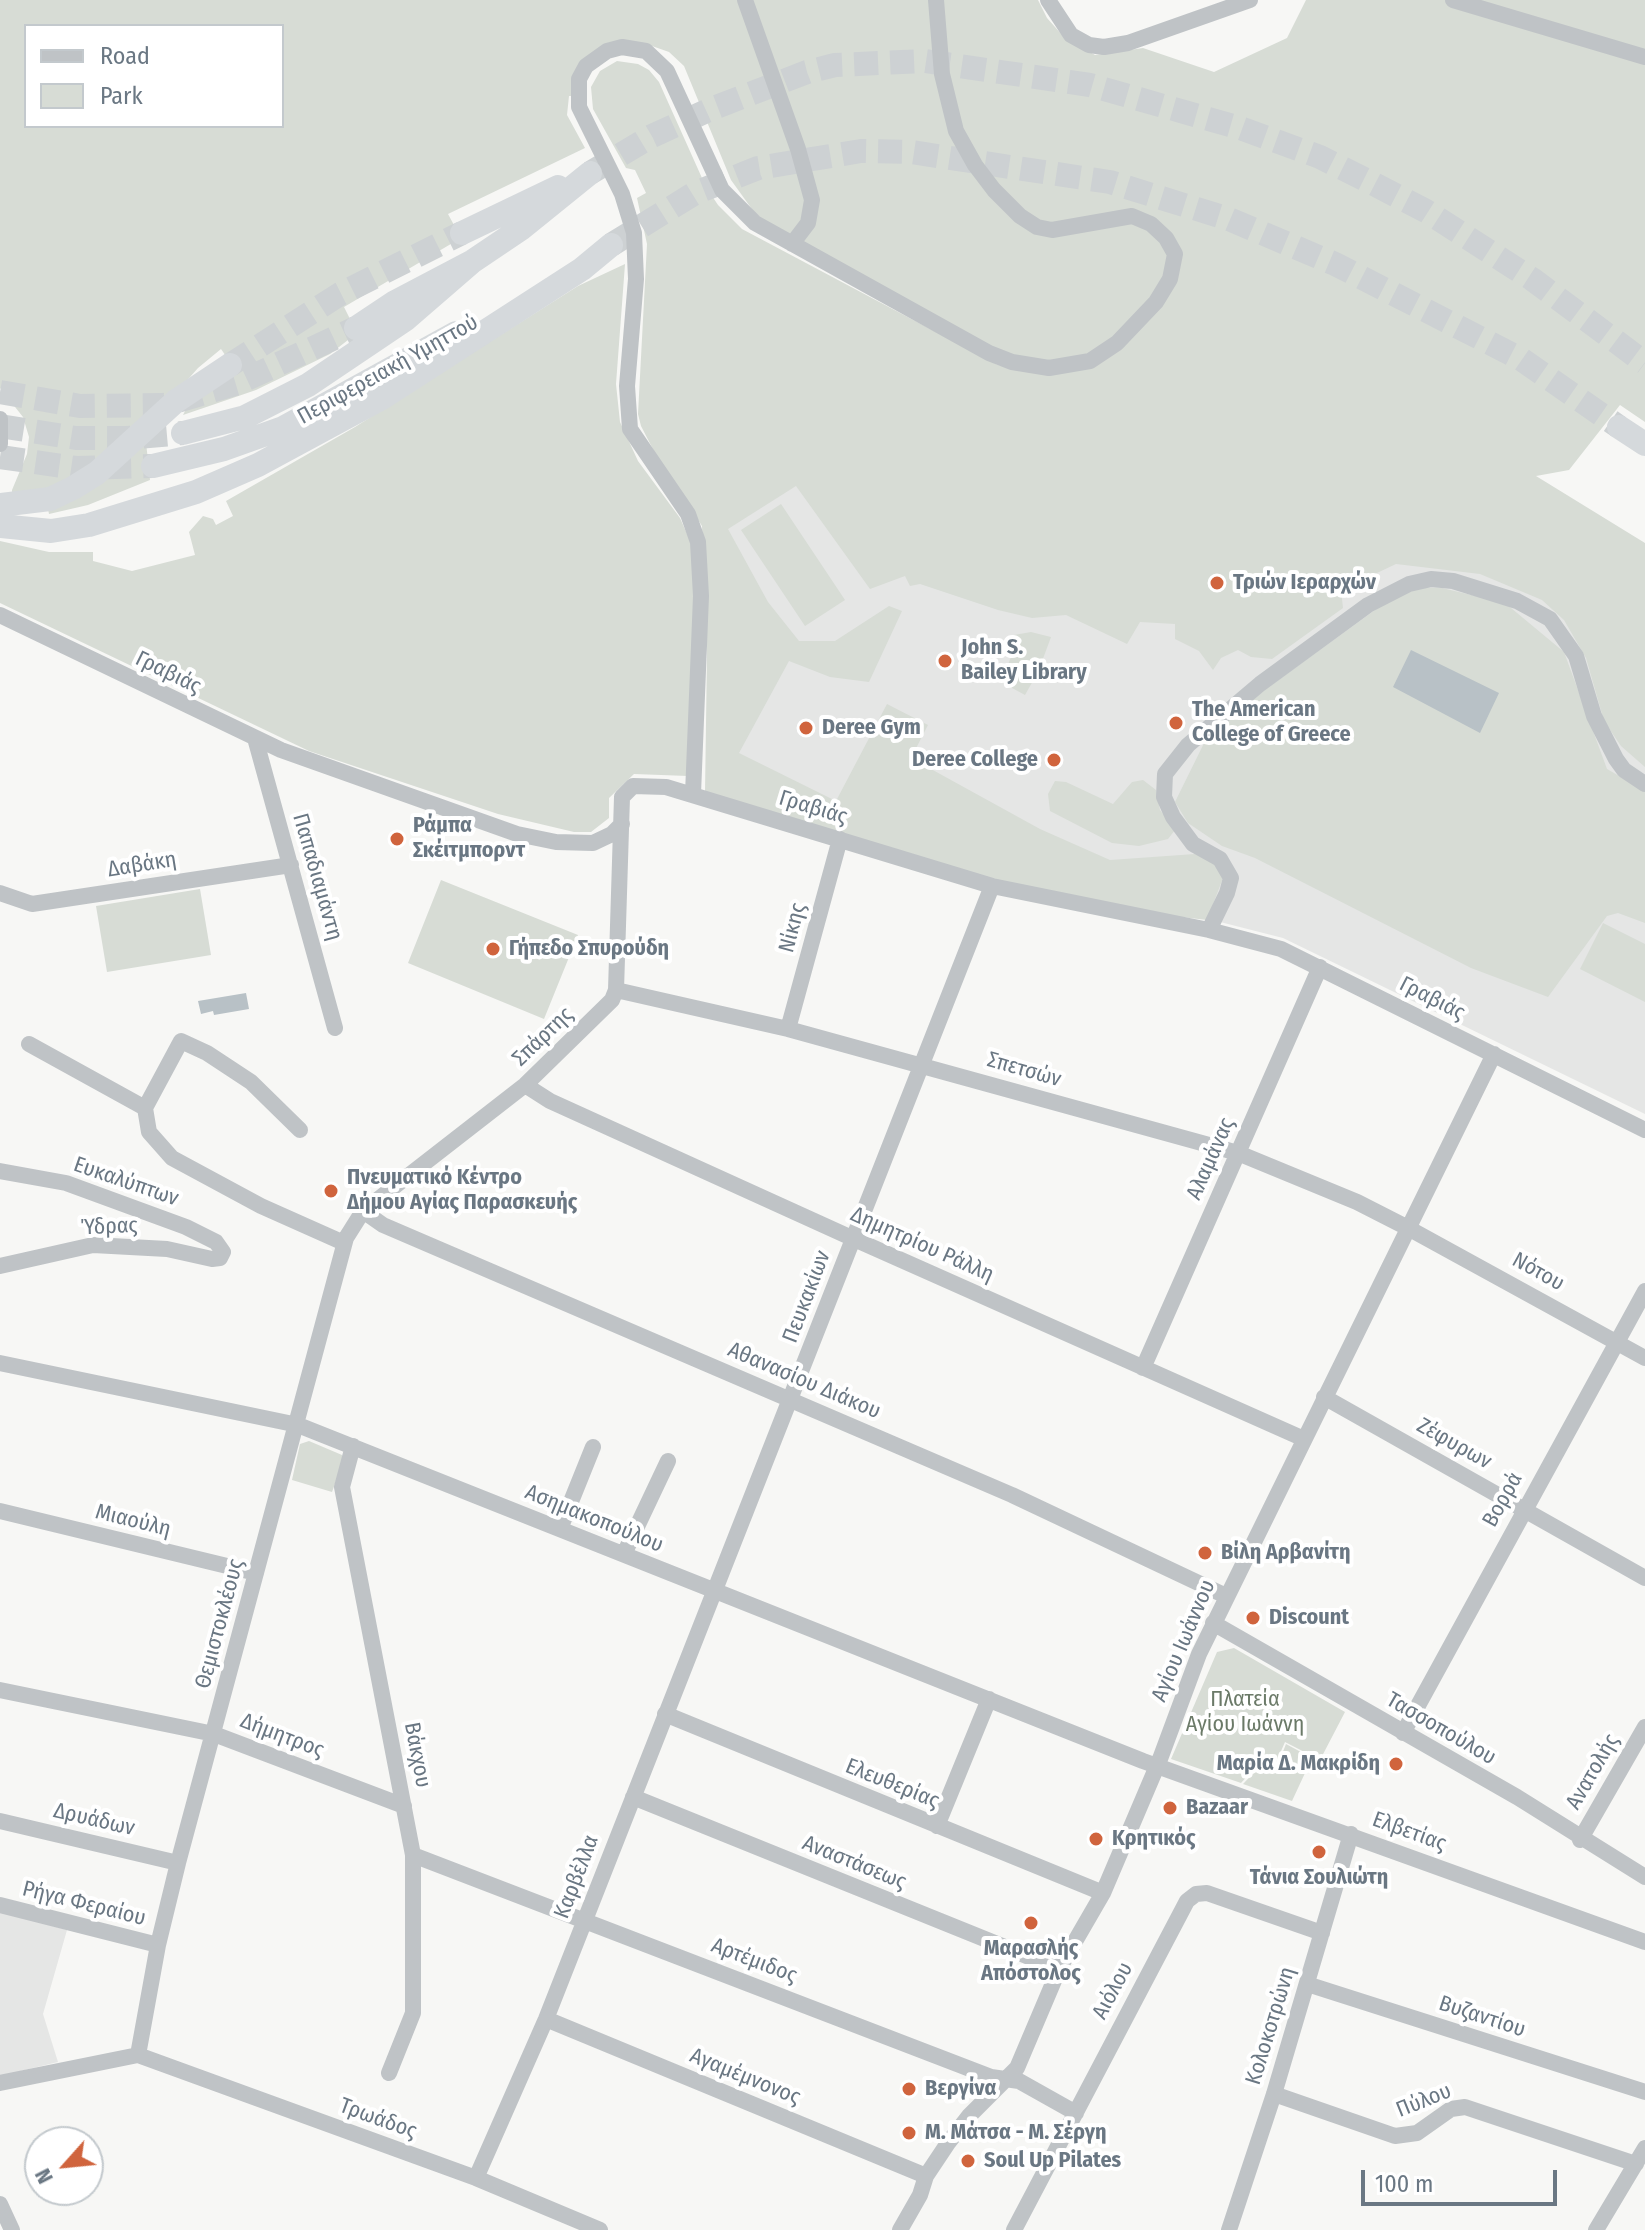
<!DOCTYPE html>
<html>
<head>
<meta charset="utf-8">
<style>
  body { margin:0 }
  #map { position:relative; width:1645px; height:2230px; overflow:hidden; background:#f7f7f5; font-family:"Fira Sans Condensed",sans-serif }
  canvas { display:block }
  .legend { position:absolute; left:24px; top:24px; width:260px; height:104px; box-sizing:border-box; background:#fff; border:2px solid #c3c9cd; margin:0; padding:10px 14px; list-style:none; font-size:24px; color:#6a7783 }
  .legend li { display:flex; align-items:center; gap:16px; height:40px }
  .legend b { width:40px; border:2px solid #c3c9cd }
  .north { position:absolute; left:24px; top:2126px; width:80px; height:80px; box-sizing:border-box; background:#fff; border:2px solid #c3c9cd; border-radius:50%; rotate:243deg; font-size:22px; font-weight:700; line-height:32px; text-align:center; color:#6a7783 }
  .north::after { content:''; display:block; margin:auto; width:28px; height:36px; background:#d0643d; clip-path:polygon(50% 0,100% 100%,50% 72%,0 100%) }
  .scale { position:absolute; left:1361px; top:2170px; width:196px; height:36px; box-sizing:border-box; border:4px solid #6a7783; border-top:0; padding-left:10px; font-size:24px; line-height:28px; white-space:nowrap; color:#6a7783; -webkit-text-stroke:6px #fff; paint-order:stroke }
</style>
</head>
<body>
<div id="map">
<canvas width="1645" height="2230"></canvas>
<ul class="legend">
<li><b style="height:10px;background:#bfc3c6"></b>Road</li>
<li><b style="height:22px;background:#d7dcd5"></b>Park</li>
</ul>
<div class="north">N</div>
<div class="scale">100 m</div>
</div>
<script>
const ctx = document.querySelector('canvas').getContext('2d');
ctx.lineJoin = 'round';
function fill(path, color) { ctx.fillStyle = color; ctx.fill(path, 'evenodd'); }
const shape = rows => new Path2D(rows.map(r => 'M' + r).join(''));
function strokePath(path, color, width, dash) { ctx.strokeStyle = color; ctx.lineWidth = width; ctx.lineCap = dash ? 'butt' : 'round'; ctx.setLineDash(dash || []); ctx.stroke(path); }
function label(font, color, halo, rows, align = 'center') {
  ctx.font = font + ' "Fira Sans Condensed",sans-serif'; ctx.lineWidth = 8; ctx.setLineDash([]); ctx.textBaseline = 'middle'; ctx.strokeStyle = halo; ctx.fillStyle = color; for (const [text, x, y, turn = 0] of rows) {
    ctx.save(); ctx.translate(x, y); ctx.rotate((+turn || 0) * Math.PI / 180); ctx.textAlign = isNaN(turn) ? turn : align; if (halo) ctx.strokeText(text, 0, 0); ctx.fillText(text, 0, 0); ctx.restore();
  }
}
fill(shape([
  [754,473,1230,477,1645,633,1645,1114,1283,938,706,791,725,496],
  [0,1911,67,1930,43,2014,58,2062,0,2076]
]), '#e5e6e5');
fill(shape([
  [0,0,1038,0,1047,18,1063,36,1095,55,1143,48,1214,72,1287,38,1306,0,1645,0,1645,422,1620,405,1569,470,1536,476,1645,543,1645,767,1621,746,1604,721,1586,658,1564,620,1542,600,1480,574,1396,564,1341,590,1343,608,1272,659,1251,657,1238,650,1221,658,1213,670,1199,651,1175,639,1175,624,1140,622,1127,644,1066,615,1032,618,998,610,920,584,910,586,905,576,870,589,796,486,728,529,768,602,799,641,835,641,889,606,902,611,869,682,830,677,789,661,739,753,836,801,887,704,928,725,911,758,1040,829,1110,860,1195,854,1211,858,1223,878,1207,920,1138,912,994,879,705,792,707,655,702,526,658,459,641,426,638,414,647,244,637,198,646,193,635,170,626,168,593,109,591,87,600,71,617,61,638,64,649,70,659,82,706,187,718,205,742,229,998,365,1038,371,778,232,754,212,731,180,684,66,669,52,652,46,637,44,595,60,574,96,569,96,567,115,585,148,448,214,461,238,344,307,357,333,330,354,256,390,183,415,190,401,232,365,221,349,198,368,105,473,12,501,12,490,27,454,29,437,23,417,0,388],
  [26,26,282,26,282,126,26,126],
  [625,264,616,384,620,422,638,461,680,518,691,543,694,598,688,776,634,774,609,798,609,818,591,832,574,832,498,814,309,751,0,603,0,541,49,552,93,552,93,561,132,571,195,555,189,532,203,516,213,519,216,525,233,516,226,501,355,427,578,286],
  [146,442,150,480,88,505,49,514,48,509],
  [781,504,845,600,805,626,741,530],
  [1414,587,1442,588,1505,603,1564,652,1607,769,1645,791,1645,923,1618,913,1607,916,1548,997,1471,968,1255,858,1222,846,1188,823,1175,802,1211,729,1393,597],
  [1031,632,1051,637,1041,664,1035,666,1034,679,1025,695,1001,682,1017,642,1014,635],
  [1143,780,1156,790,1160,810,1175,830,1168,839,1139,846,1112,843,1050,811,1048,794,1055,781,1066,782,1113,804,1132,782],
  [441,880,578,935,544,1019,408,963],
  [200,889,211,955,107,972,96,906],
  [1603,923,1645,944,1645,1002,1580,969],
  [309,1441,342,1455,343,1462,332,1492,292,1480,300,1444],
  [1234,1648,1345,1712,1320,1760,1285,1742,1275,1765,1264,1758,1241,1783,1171,1759,1217,1652],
  [1286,1744,1312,1758,1292,1801,1243,1784,1265,1761,1277,1767]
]), '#d7dcd5');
fill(shape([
  [1411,650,1499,693,1480,733,1393,687],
  [246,993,249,1009,214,1015,213,1011,201,1014,198,1001]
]), '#b8c1c6');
strokePath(shape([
  [590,173,652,136,711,109,807,72,835,65,925,61,1090,85,1240,128,1320,157,1370,182,1426,211,1532,279,1645,363],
  [611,245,695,193,758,168,861,151,911,152,1110,182,1229,219,1335,264,1521,359,1619,427],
  [230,365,340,294,462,233],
  [0,392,80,406,164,405,238,383,356,328],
  [0,426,76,438,127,438,183,433],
  [0,457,76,468,153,466]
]), '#cdd1d3', 24, [24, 12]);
strokePath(shape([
  [745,0,798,149,812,200,808,223,792,244],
  [1048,0,1071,35,1089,45,1104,47,1128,43,1250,0],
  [1453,0,1645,57],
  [0,419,0,444],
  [0,615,281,750,517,834,556,842,593,843,612,834,622,824],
  [255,738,335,1028],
  [693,794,701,596,698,542,688,514,630,429,627,386,636,279,634,233,622,194,579,107,579,79,586,66,607,51,622,47,646,51,667,71,722,190,755,223,989,353,1012,362,1049,368,1090,361,1117,343,1156,302,1170,279,1175,254,1166,238,1151,224,1132,216,1052,230,1037,227,1020,216,994,190,975,165,956,131,942,74,936,0],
  [0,893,32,904,291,865],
  [1209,930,1227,893,1231,878,1220,859,1193,844,1173,817,1164,797,1165,774,1188,745,1260,684,1368,605,1409,584,1431,579,1453,581,1517,601,1550,619,1576,656,1594,716,1616,759,1624,770,1645,784],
  [616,990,788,1029,1238,1153,1357,1202,1408,1228,1645,1358],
  [788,1029,840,839],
  [29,1044,145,1108,181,1041,207,1053,251,1082,300,1130],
  [525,1085,550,1101,854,1239,1304,1439],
  [145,1108,149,1132,172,1158,261,1206,344,1243],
  [0,1171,66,1183,186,1227,216,1242,223,1252,220,1258,212,1259,167,1249,93,1245,0,1266],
  [363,1211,383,1225,1012,1495,1226,1596],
  [0,1363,298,1425,1143,1761,1645,1942],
  [1143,1368,1320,967],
  [1324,1397,1645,1578],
  [353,1446,342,1487,413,1855,413,2013,389,2073],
  [0,1511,256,1573],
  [560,1529,593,1447],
  [624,1554,668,1461],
  [1213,1623,1517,1797,1645,1877],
  [0,1690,214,1734,404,1806],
  [665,1714,1103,1893],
  [1403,1733,1645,1291],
  [633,1797,1059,1969],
  [0,1821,178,1863],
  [937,1826,989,1699],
  [1580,1840,1645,1727],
  [413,1855,991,2077,1019,2081,1076,2113],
  [0,1905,158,1945],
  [1307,1984,1645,2092],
  [546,2019,926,2176],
  [138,2055,158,1945,178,1863,346,1238,363,1211,525,1085,612,1000,616,990,622,797,633,786,666,787,992,886,1209,930,1281,949,1645,1130],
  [138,2055,476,2178,600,2230],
  [0,2083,138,2055],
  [1274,2094,1395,2136,1417,2133,1451,2109,1465,2107,1636,2164],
  [476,2178,546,2019,992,886],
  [0,2204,12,2230],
  [900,2230,920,2195,926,2176,948,2143,969,2116,1017,2068,1059,1969,1103,1893,1160,1759,1199,1654,1494,1054],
  [1014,2230,1187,1901,1196,1894,1207,1893,1322,1933],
  [1229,2230,1274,2094,1351,1834],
  [1596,2230,1645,2148]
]), '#bfc3c6', 16);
strokePath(shape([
  [462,233,558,187],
  [356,328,395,302,473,261,522,228,590,173],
  [1619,427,1645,444],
  [183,433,245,417,308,385,406,319,473,261],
  [153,466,224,449,283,428,456,333],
  [0,505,50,499,73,488,97,473,176,401,230,365],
  [0,526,51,531,89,525,196,492,258,465,382,398,582,269,611,245]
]), '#d5d9dc', 24);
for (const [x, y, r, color] of [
  [1217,583,8,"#d0643d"],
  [945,661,8,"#d0643d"],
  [1176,723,8,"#d0643d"],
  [806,728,8,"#d0643d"],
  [1054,760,8,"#d0643d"],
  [397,839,8,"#d0643d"],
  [493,949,8,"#d0643d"],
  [331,1191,8,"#d0643d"],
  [1205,1553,8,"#d0643d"],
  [1253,1618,8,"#d0643d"],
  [1396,1764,8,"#d0643d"],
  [1170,1808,8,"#d0643d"],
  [1096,1839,8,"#d0643d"],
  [1319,1852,8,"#d0643d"],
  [1031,1923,8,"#d0643d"],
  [909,2089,8,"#d0643d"],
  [909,2133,8,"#d0643d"],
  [968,2161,8,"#d0643d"]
]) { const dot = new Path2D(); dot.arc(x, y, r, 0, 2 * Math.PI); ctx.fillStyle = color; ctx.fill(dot); strokePath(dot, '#fff', 3); }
label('22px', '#6a7783', '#fff', [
  ["Περιφερειακή Υμηττού",388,370,-29],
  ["Γραβιάς",168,673,26],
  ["Γραβιάς",813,808,17],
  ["Δαβάκη",142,865,-9],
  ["Παπαδιαμάντη",317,877,74],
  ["Νίκης",793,928,-75],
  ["Γραβιάς",1432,999,27],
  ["Σπάρτης",543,1037,-44],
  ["Σπετσών",1024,1070,16],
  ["Αλαμάνας",1211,1159,-66],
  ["Ευκαλύπτων",126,1182,19],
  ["Ύδρας",109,1227,-2],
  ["Δημητρίου Ράλλη",922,1245,24],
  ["Νότου",1538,1272,29],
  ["Πευκακίων",807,1297,-69],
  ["Αθανασίου Διάκου",804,1381,23],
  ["Ζέφυρων",1454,1444,29],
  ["Βορρά",1503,1500,-61],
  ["Ασημακοπούλου",594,1519,22],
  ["Μιαούλη",133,1521,14],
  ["Θεμιστοκλέους",220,1624,-75],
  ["Αγίου Ιωάννου",1184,1641,-67],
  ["Τασσοπούλου",1441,1729,30],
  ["Δήμητρος",282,1736,21],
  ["Βάκχου",417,1755,79],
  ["Ανατολής",1593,1772,-60],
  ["Ελευθερίας",892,1784,22],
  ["Δρυάδων",94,1820,13],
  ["Ελβετίας",1409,1832,20],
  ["Αναστάσεως",854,1863,22],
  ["Καρβέλλα",577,1877,-69],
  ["Ρήγα Φεραίου",84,1904,14],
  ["Αρτέμιδος",754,1961,21],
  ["Αιόλου",1113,1991,-62],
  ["Βυζαντίου",1482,2017,18],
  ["Κολοκοτρώνη",1271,2026,-73],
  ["Αγαμέμνονος",745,2077,22],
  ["Πύλου",1424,2101,-22],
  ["Τρωάδος",378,2119,20]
]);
label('bold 22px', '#6a7783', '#fff', [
  ["Τριών Ιεραρχών",1233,583],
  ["John S.",961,648],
  ["Bailey Library",961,673],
  ["The American",1192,710],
  ["College of Greece",1192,735],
  ["Deree Gym",822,728],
  ["Deree College",1038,760,"right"],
  ["Ράμπα",413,826],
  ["Σκέιτμπορντ",413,851],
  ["Γήπεδο Σπυρούδη",509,949],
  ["Πνευματικό Κέντρο",347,1178],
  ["Δήμου Αγίας Παρασκευής",347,1203],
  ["Βίλη Αρβανίτη",1221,1553],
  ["Discount",1269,1618],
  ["Μαρία Δ. Μακρίδη",1380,1764,"right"],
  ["Bazaar",1186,1808],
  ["Κρητικός",1112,1839],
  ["Τάνια Σουλιώτη",1319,1878,"center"],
  ["Μαρασλής",1031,1949,"center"],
  ["Απόστολος",1031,1974,"center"],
  ["Βεργίνα",925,2089],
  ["Μ. Μάτσα - Μ. Σέργη",925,2133],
  ["Soul Up Pilates",984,2161]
], 'left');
label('22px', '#6b7a68', '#fff', [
  ["Πλατεία",1245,1700],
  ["Αγίου Ιωάννη",1245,1725]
]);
</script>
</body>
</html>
